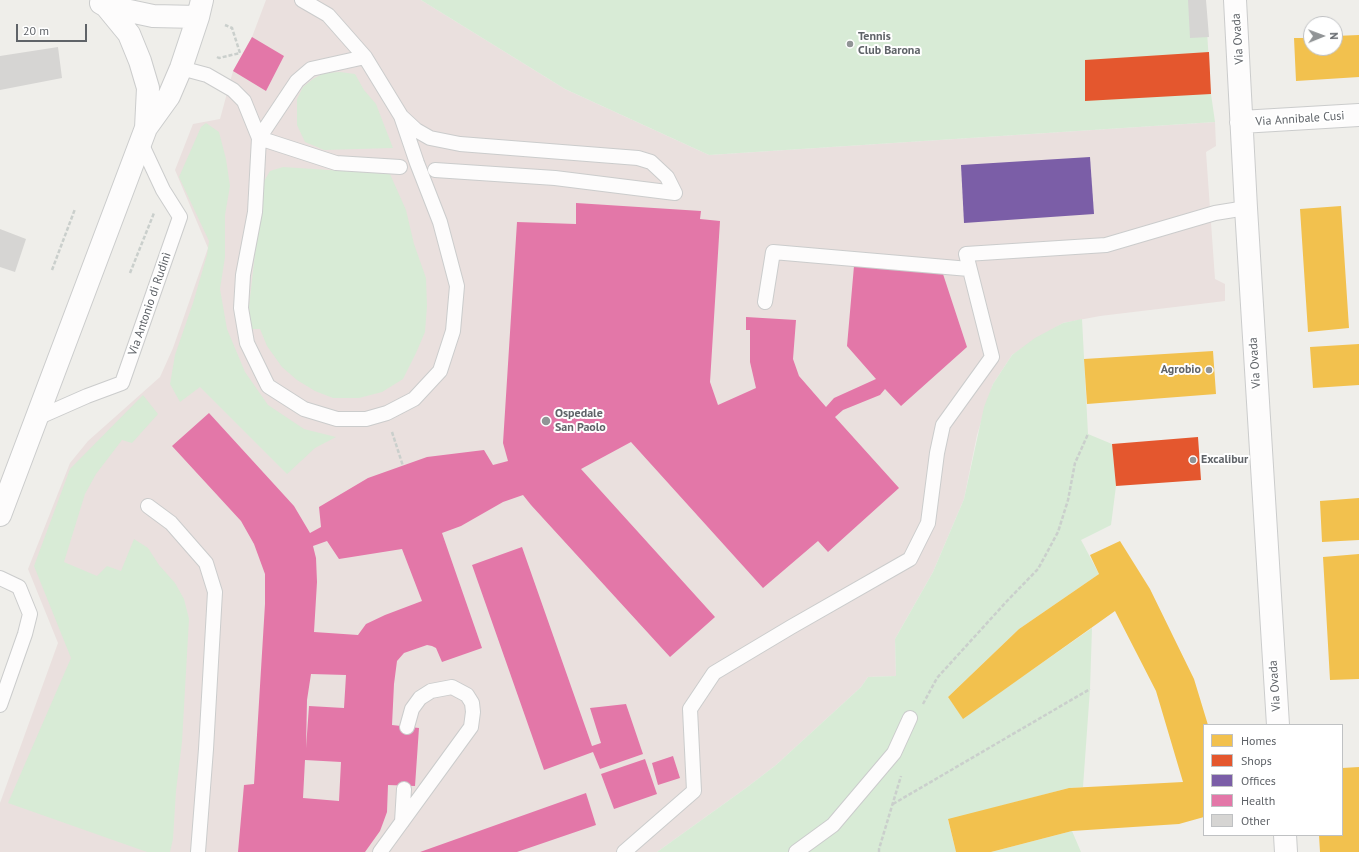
<!DOCTYPE html>
<html>
<head>
<meta charset="utf-8">
<style>
  body { margin:0 }
  #map { position:relative; width:1359px; height:852px; overflow:hidden; background:#efeeea; font-family:"PT Sans",sans-serif }
  canvas { display:block }
  .legend { position:absolute; left:1203px; top:724px; width:140px; height:112px; box-sizing:border-box; background:#fff; border:1px solid #bfc1c3; margin:0; padding:5px 7px; list-style:none; font-size:12px; color:#5f6368 }
  .legend li { display:flex; align-items:center; gap:8px; height:20px }
  .legend b { width:20px; border:1px solid #bfc1c3 }
  .north { position:absolute; left:1303px; top:16px; width:40px; height:40px; box-sizing:border-box; background:#fff; border:1px solid #bfc1c3; border-radius:50%; rotate:89deg; font-size:11px; font-weight:700; line-height:16px; text-align:center; color:#5f6368 }
  .north::after { content:''; display:block; margin:auto; width:14px; height:18px; background:#919496; clip-path:polygon(50% 0,100% 100%,50% 72%,0 100%) }
  .scale { position:absolute; left:16px; top:24px; width:71px; height:18px; box-sizing:border-box; border:2px solid #5f6368; border-top:0; padding-left:5px; font-size:12px; line-height:14px; white-space:nowrap; color:#5f6368; -webkit-text-stroke:3px #fff; paint-order:stroke }
</style>
</head>
<body>
<div id="map">
<canvas width="1359" height="852"></canvas>
<ul class="legend">
<li><b style="height:11px;background:#f2c14e"></b>Homes</li>
<li><b style="height:11px;background:#e4572e"></b>Shops</li>
<li><b style="height:11px;background:#7b5ea7"></b>Offices</li>
<li><b style="height:11px;background:#e377a8"></b>Health</li>
<li><b style="height:11px;background:#d6d5d3"></b>Other</li>
</ul>
<div class="north">N</div>
<div class="scale">20 m</div>
</div>
<script>
const ctx = document.querySelector('canvas').getContext('2d');
ctx.lineJoin = 'round';
function fill(path, color) { ctx.fillStyle = color; ctx.fill(path, 'evenodd'); }
const shape = rows => new Path2D(rows.map(r => 'M' + r).join(''));
function strokePath(path, color, width, dash) { ctx.strokeStyle = color; ctx.lineWidth = width; ctx.lineCap = dash ? 'butt' : 'round'; ctx.setLineDash(dash || []); ctx.stroke(path); }
function label(font, color, halo, rows, align = 'center') {
  ctx.font = font + ' "PT Sans",sans-serif'; ctx.lineWidth = 4; ctx.setLineDash([]); ctx.textBaseline = 'middle'; ctx.strokeStyle = halo; ctx.fillStyle = color; for (const [text, x, y, turn = 0] of rows) {
    ctx.save(); ctx.translate(x, y); ctx.rotate((+turn || 0) * Math.PI / 180); ctx.textAlign = isNaN(turn) ? turn : align; if (halo) ctx.strokeText(text, 0, 0); ctx.fillText(text, 0, 0); ctx.restore();
  }
}
fill(shape([
  [266,0,421,0,565,89,709,155,1215,122,1216,146,1206,152,1215,279,1225,284,1225,301,1100,316,1063,323,1012,355,993,384,977,435,964,499,933,572,895,639,896,676,868,677,861,687,776,765,746,788,657,852,0,852,0,803,58,643,28,569,70,463,88,441,160,377,173,348,208,248,175,170,193,124,220,119,233,71,252,37]
]), '#eae0de');
fill(shape([
  [421,0,1205,0,1211,94,1215,122,709,155,565,89],
  [340,72,355,74,364,90,376,104,393,148,324,150,305,142,297,125,297,99,303,87,313,79,324,73],
  [206,123,219,132,226,159,230,186,225,215,225,257,220,289,227,329,245,372,268,405,304,429,336,437,315,448,287,474,200,387,180,402,170,384,175,355,193,303,207,255,209,241,179,177,201,127],
  [283,167,390,174,406,210,414,244,426,278,427,306,425,332,416,353,403,379,382,392,359,398,333,398,315,391,297,380,282,367,267,346,260,329,250,329,249,306,263,183,270,171],
  [1082,319,1088,434,1112,444,1116,486,1111,525,1081,540,1099,574,1019,629,948,697,963,718,1092,628,1090,689,1083,787,1069,788,948,820,956,852,657,852,746,788,776,765,861,687,868,677,896,676,895,639,933,572,964,499,984,407,993,384,1012,355,1035,338,1063,323],
  [143,395,158,414,132,443,122,440,96,474,85,494,64,562,97,576,107,566,121,571,134,539,148,548,159,565,175,583,184,599,189,619,182,742,176,791,173,839,170,852,147,852,8,803,71,658,34,566,70,469],
  [1072,831,1081,852,991,852]
]), '#d8ebd6');
fill(shape([
  [1359,35,1359,77,1296,81,1294,38,1311,38,1311,48,1335,48,1335,36],
  [1341,206,1349,328,1308,332,1300,209],
  [1359,344,1359,385,1313,388,1310,347],
  [1213,351,1216,394,1087,404,1084,359],
  [1359,498,1359,540,1322,542,1320,501],
  [1120,541,1150,589,1194,679,1208,725,1204,725,1204,817,1179,824,1072,831,991,852,956,852,948,819,1069,788,1183,782,1156,691,1115,611,963,719,948,697,1019,629,1099,574,1090,555],
  [1359,554,1359,679,1330,680,1323,557],
  [1359,767,1359,852,1320,852,1319,835,1342,835,1342,768]
]), '#f2c14e');
fill(shape([
  [1209,52,1211,94,1085,101,1085,60],
  [1198,437,1201,480,1116,486,1112,444]
]), '#e4572e');
fill(shape([
  [1090,157,1094,214,964,223,961,165]
]), '#7b5ea7');
fill(shape([
  [252,37,284,56,266,91,233,71],
  [576,203,701,211,700,219,720,221,710,382,718,405,756,388,750,362,750,330,746,330,746,317,796,320,793,359,799,376,826,407,834,398,876,379,847,346,854,266,943,274,967,347,901,406,885,389,880,395,843,410,835,417,899,488,828,552,818,541,763,588,631,442,581,469,715,617,670,657,531,505,523,495,503,502,461,526,442,533,482,648,442,662,436,648,432,646,427,645,404,653,397,661,394,684,392,725,419,728,415,786,388,785,387,812,383,823,380,831,365,852,238,852,244,785,254,784,265,604,265,574,254,544,241,521,172,446,209,413,294,506,310,533,321,527,319,507,368,478,427,457,484,450,493,465,508,461,503,443,517,222,576,224],
  [327,541,339,559,402,549,422,601,385,615,366,624,358,635,314,632,317,582,316,558,313,546],
  [311,674,346,675,344,708,309,706,306,748,307,700],
  [305,760,341,762,339,801,303,798],
  [522,547,592,746,601,743,590,708,626,704,643,754,600,769,593,752,544,770,472,565],
  [673,756,680,778,658,785,652,763],
  [645,759,657,794,614,809,601,774],
  [586,793,596,825,517,852,420,852]
]), '#e377a8');
fill(shape([
  [1188,0,1206,0,1209,37,1190,38],
  [58,47,62,78,0,90,0,56],
  [0,229,26,239,15,272,0,267]
]), '#d6d5d3');
const service = shape([
  [365,57,311,69,297,81,259,138,336,163,400,167],
  [181,68,207,75,233,90,244,101,259,138,255,212,243,275,241,308,247,343,268,386,304,409,337,419,366,419,387,413,414,399,440,371,453,331,457,286,440,222,417,163,401,116,365,57,328,15,302,0],
  [402,117,416,130,430,138,460,144,638,158,651,162,667,177,675,193],
  [435,170,555,178,675,193],
  [765,302,773,252,969,269],
  [37,418,87,396,122,383,180,217,163,190,141,143],
  [148,506,171,523,206,563,215,592,206,749,198,852],
  [0,578,19,587,30,614,25,634,0,705],
  [402,822,404,789],
  [380,852,471,727,473,712,472,703,467,695,452,687,431,691,420,698,412,709,407,727],
  [624,852,694,791,690,709,714,673,791,627,910,559,928,523,937,453,943,425,992,357,966,254,1106,245,1215,213,1246,208],
  [796,852,833,825,894,753,910,718]
]);
const minor = shape([
  [1235,0,1246,208,1278,725],
  [101,3,106,6,153,16,198,17],
  [1241,122,1359,115],
  [146,128,169,96,181,68,198,17,202,0],
  [0,515,146,128,148,88,140,61,129,34,106,6],
  [1285,835,1286,852]
]);
strokePath(service, '#cbcccc', 16);
strokePath(minor, '#cbcccc', 24);
strokePath(shape([
  [217,57,219,58,240,53,232,28,225,25],
  [52,270,75,209],
  [130,273,154,213],
  [392,432,403,466],
  [923,704,937,678,1007,601,1038,569,1058,532,1068,500,1075,463,1088,434],
  [893,804,1090,689],
  [879,852,879,849,901,776]
]), '#cacfcc', 2.5, [4, 2]);
strokePath(service, '#fdfcfc', 14);
strokePath(minor, '#fdfcfc', 22);
for (const [x, y, r, color] of [
  [850,44,4,"#919496"],
  [1209,370,4,"#919496"],
  [546,421,5,"#919496"],
  [1193,460,4,"#919496"]
]) { const dot = new Path2D(); dot.arc(x, y, r, 0, 2 * Math.PI); ctx.fillStyle = color; ctx.fill(dot); strokePath(dot, '#fff', 1.5); }
label('bold 12px', '#5f6368', '#fff', [
  ["Tennis",858,37],
  ["Club Barona",858,51],
  ["Agrobio",1201,370,"right"],
  ["Ospedale",555,414],
  ["San Paolo",555,428],
  ["Excalibur",1201,460]
], 'left');
label('12px', '#5f6368', '#fff', [
  ["Via Ovada",1238,39,-94],
  ["Via Annibale Cusi",1300,119,-4],
  ["Via Antonio di Rudinì",150,304,-71],
  ["Via Ovada",1255,363,-94],
  ["Via Ovada",1275,686,-94]
]);
</script>
</body>
</html>
